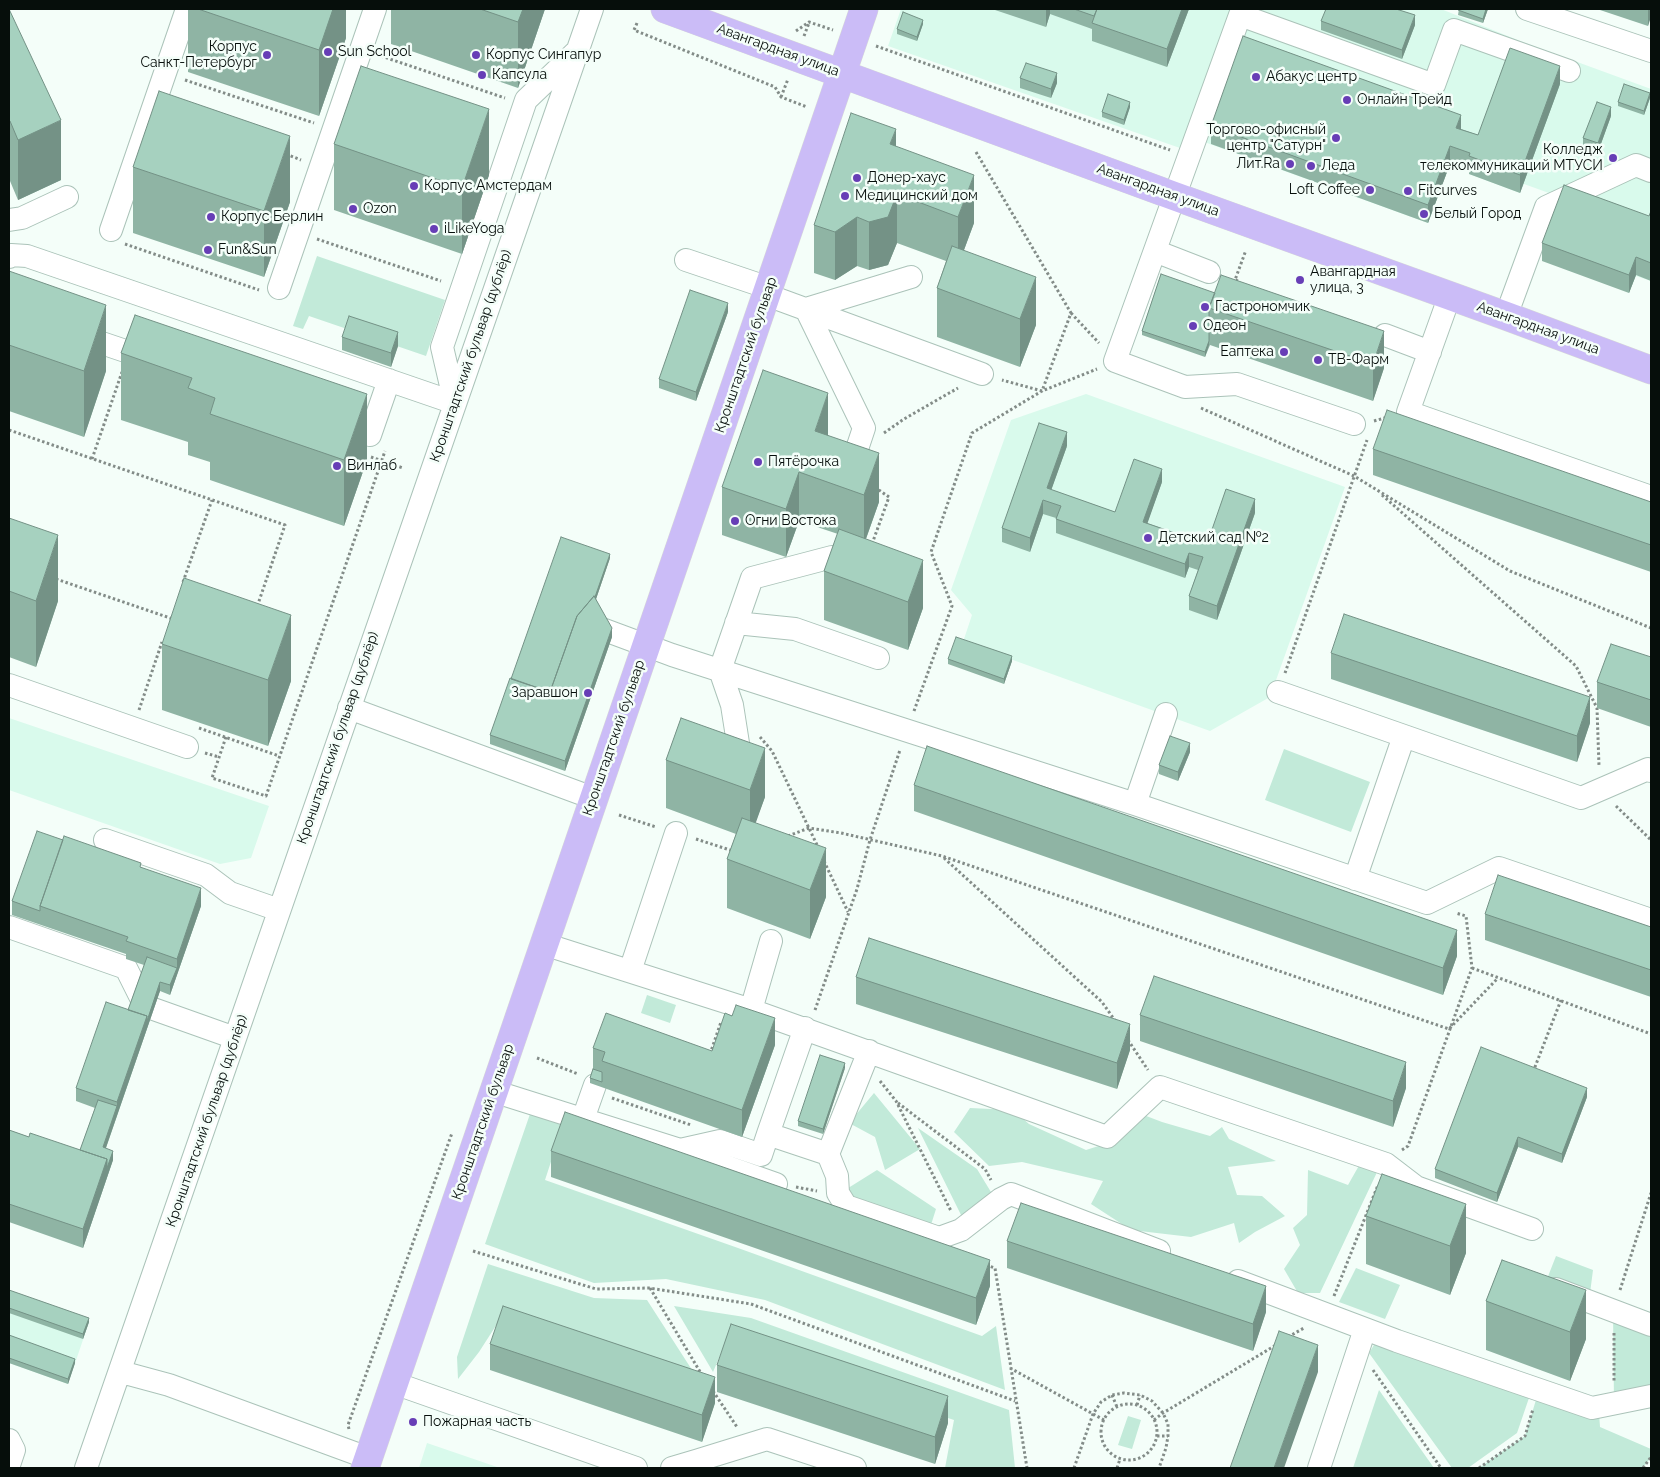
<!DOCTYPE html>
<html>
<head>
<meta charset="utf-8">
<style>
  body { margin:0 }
  #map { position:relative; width:1660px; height:1477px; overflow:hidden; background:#f4fef9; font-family:Raleway,sans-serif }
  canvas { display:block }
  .frame { position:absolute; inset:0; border:10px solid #060e0b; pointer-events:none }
</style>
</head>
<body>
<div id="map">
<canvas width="1660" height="1477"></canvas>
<div class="frame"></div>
</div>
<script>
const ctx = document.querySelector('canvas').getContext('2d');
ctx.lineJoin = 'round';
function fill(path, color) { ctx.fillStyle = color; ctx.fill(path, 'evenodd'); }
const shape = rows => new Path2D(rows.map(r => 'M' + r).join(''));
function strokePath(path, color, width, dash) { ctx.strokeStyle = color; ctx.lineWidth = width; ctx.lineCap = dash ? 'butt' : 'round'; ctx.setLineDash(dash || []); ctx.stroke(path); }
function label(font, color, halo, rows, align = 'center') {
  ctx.font = font + ' Raleway,sans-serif'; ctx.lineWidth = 5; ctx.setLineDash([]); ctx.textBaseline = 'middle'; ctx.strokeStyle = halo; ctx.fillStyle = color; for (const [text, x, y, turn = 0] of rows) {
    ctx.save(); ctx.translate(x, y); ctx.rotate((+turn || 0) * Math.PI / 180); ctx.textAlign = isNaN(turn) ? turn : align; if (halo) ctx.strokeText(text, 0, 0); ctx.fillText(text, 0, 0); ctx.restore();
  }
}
fill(shape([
  [901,9,1441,9,1520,41,1651,89,1651,281,1636,276,1629,293,1560,197,1524,184,1520,193,1469,174,1470,171,1450,164,1428,223,1185,135,1180,148,888,46],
  [1086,394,1345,487,1270,697,1210,731,963,642,972,615,951,590,1011,420],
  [9,718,269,806,251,858,220,864,9,790],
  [9,1294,89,1322,68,1384,9,1363],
  [427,1443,500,1468,419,1468]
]), '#d9faec');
fill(shape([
  [317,256,445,300,426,356,309,316,303,329,293,326],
  [1284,749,1370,782,1351,832,1265,800],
  [647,995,676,1005,670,1023,641,1013],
  [874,1093,920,1149,885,1170,875,1137,849,1123],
  [970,1108,1013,1110,1029,1124,1086,1150,1108,1143,1141,1114,1162,1122,1210,1136,1222,1127,1229,1139,1276,1161,1228,1167,1237,1195,1262,1196,1285,1216,1255,1232,1239,1243,1234,1223,1191,1237,1131,1230,1091,1204,1103,1181,1022,1162,989,1166,954,1132],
  [530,1114,563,1125,545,1180,738,1248,982,1336,996,1326,1005,1390,765,1300,666,1279,594,1283,485,1244],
  [918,1128,977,1169,994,1197,963,1219],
  [1361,1162,1379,1168,1320,1293,1298,1293,1284,1269,1300,1245,1293,1228,1307,1215,1308,1170,1348,1185],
  [877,1170,936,1209,930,1228,856,1204,845,1190],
  [1556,1256,1593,1270,1589,1301,1545,1284],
  [488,1264,594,1298,647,1300,703,1387,497,1324,479,1352,458,1379,457,1357],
  [1356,1268,1400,1285,1385,1319,1339,1302],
  [674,1306,751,1318,1009,1410,1015,1468,945,1468,954,1420,725,1344,713,1372],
  [1613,1309,1651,1325,1651,1396,1614,1404],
  [1377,1340,1530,1395,1517,1433,1468,1468,1452,1468,1369,1353],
  [1379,1390,1434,1468,1353,1468],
  [1539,1390,1599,1413,1600,1427,1651,1449,1651,1457,1643,1468,1479,1468,1525,1436],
  [1128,1416,1141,1420,1132,1449,1118,1445]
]), '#c2ead9');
const minor = shape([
  [1527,9,1651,51],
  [9,220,22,218,67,197],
  [111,230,187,9],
  [1155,251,1209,272],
  [9,257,11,255,27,256,455,403],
  [686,260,769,288],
  [279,288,375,9],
  [767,295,982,374],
  [1450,295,1408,412,1651,497],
  [1506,316,1546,207,1636,165,1651,171],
  [78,335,152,360],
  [1385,335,1430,352],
  [455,403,442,347,526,100,575,53],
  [338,424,370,435,389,380],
  [1354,424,1237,384,1185,387,1115,361,1240,15,1434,85,1454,30,1569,71],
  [850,470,864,428,806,309,911,277],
  [736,623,795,629,878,658],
  [602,629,672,655,1135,804,1427,903,1499,868,1651,920],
  [9,685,187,747],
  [1278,692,1404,736],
  [349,708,593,798],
  [740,756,732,705,720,670,752,578,832,557],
  [1135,804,1166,714],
  [105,840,206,875,230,893,279,910],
  [1355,879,1404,736,1581,798,1648,769,1651,771],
  [9,927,126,968,145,1006,235,1038],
  [544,944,751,1010,1107,1137,1160,1087,1386,1164,1416,1187,1532,1229],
  [630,971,676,833],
  [751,1010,771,941],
  [869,1051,828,1154,837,1176,838,1193,846,1206,939,1238,961,1230,1001,1199,1011,1194,1159,1251],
  [493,1091,680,1150,720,1141,761,1155,768,1134,828,1154],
  [583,1119,595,1085],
  [768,1134,805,1028],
  [680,1150,776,1184],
  [1238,1281,1397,1341,1592,1408,1651,1396],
  [1556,1289,1651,1325],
  [121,1372,169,1385,368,1458],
  [394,1383,636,1468],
  [9,1440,14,1450,9,1465],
  [699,1460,767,1439,855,1468],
  [86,1468,592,9],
  [672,1468,699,1460,702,1468],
  [1319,1468,1365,1329]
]);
const major = shape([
  [665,9,1174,196,1506,316,1651,370],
  [365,1468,864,9]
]);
strokePath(minor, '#abc3b9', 24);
strokePath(major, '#d7d8d8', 29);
strokePath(shape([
  [637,23,634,30,775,87,781,97,807,107],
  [796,31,809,22,833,30],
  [804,36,809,23],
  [876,46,1170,150],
  [381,56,505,98],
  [185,80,314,123],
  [781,97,788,79],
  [976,152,1071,313,1042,391,1002,380],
  [286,154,301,160],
  [317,239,441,281],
  [125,244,259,290],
  [1238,281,1235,280,1246,250],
  [1071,313,1099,343],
  [1201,408,1354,476,1510,571,1651,628],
  [1374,421,1388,417],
  [9,430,285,525,257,607],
  [884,433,904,419,958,388],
  [371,457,403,468],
  [92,459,122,372],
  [1382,495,1576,666,1597,708,1599,766],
  [872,544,889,497,876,488],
  [56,579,173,619],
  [183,582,212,500],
  [1285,673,1367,440],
  [139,710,162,642],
  [914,711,952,606,931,552,972,433,1042,391,1097,369],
  [199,728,279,756],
  [226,737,212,778,266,796,385,451],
  [760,737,772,751,819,849],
  [205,753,219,757],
  [1616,806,1651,840],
  [619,815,656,827],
  [788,836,809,828,841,833,942,856,1449,1029,1498,978],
  [696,839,733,851],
  [944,858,1102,1002,1116,1022],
  [824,861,848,912],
  [1472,968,1651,1034],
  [815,1010,857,889,870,840,900,750],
  [1128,1040,1148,1070],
  [710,1054,721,1022],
  [537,1058,578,1074],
  [1533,1072,1561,1000],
  [880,1081,896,1101,951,1211],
  [612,1098,691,1125],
  [898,1103,985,1169,991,1180],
  [1402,1150,1408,1146,1472,968,1466,916,1456,913],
  [796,1187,817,1191],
  [473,1251,596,1289,649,1288,751,1304,1015,1401],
  [986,1265,995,1268,1027,1468],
  [650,1288,702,1375],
  [1620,1290,1651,1193],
  [1334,1296,1378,1185],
  [1614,1333,1614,1381],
  [1288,1337,1304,1328],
  [1010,1368,1104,1420],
  [1373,1370,1441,1468],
  [713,1391,737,1427],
  [1112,1395,1117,1407],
  '1101 1432a28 28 0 1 1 56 0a28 28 0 1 1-56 0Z',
  [1137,1405,1140,1395],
  [1154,1420,1163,1413,1276,1345],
  [349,1429,348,1425,452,1133],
  [1157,1436,1168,1436],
  [1074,1468,1093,1414,1101,1402,1112,1395,1124,1393,1140,1395,1152,1401,1163,1413,1168,1424,1168,1436,1166,1448,1159,1468],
  [1117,1468,1120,1459],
  [1479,1468,1525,1436,1533,1409],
  [1643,1468,1651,1457]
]), '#838c88', 3, [2.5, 2.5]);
strokePath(minor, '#fff', 22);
strokePath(major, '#cbbcf7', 28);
fill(shape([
  [188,9,346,9,346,38,319,116,188,72],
  [391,9,545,9,518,88,391,44],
  [992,9,1189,9,1167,67,1092,41,1092,29,1050,14,1046,27],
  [1459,9,1488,9,1483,23,1458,15],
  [1597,9,1651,9,1648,26],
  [9,10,61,180,18,200,10,181],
  [1321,21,1415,25,1402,59,1321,30],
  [923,24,917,41,897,34,897,29],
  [1020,78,1057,83,1051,98,1020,88],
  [1560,84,1520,193,1469,174,1469,171,1450,164,1428,223,1211,144,1211,126,1461,129,1478,135],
  [1650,98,1644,115,1618,106,1618,102],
  [1130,107,1124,125,1102,117,1102,112],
  [1611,116,1598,152,1583,147,1583,138],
  [334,144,489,175,462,254,334,210],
  [896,147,974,223,964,250,1036,325,1020,367,937,337,937,288,946,261,897,243,888,265,869,270,857,266,835,280,814,273,814,225],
  [133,167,290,202,264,277,133,233],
  [1651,211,1651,281,1636,275,1629,293,1542,261,1542,243,1649,216],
  [9,271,106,371,84,437,9,411],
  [1161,274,1384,368,1373,401,1210,345,1205,357,1142,335,1142,331],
  [728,312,696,401,659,388,659,379],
  [135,315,367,460,344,526,210,480,210,462,188,455,188,442,121,420,121,353],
  [342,337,398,346,391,367,342,350],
  [828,435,879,502,866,539,923,608,908,650,824,620,824,571,838,534,799,521,786,557,722,535,722,487],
  [1067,446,1051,490,1115,512,1162,482,1147,523,1207,544,1255,513,1217,620,1189,610,1189,596,1198,570,1189,567,1185,578,1056,533,1056,518,1043,514,1030,552,1002,542,1002,528],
  [1373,449,1651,502,1651,572,1373,475],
  [9,518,58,601,36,667,9,657],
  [610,558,596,599,612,637,565,771,490,744,490,735,511,679],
  [162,644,291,681,268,746,162,710],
  [1331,653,1590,723,1577,762,1331,679],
  [1651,657,1651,727,1597,708,1597,682],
  [948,659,1012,661,1004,684,948,664],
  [681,718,765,797,755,823,826,897,810,939,727,908,727,859,736,834,666,808,666,760],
  [1190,752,1178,781,1159,774,1159,765],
  [914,785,1457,956,1443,995,914,811],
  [141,867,201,906,170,995,160,991,106,1148,113,1160,83,1248,9,1222,9,1130,29,1137,80,1150,95,1108,76,1101,76,1088,128,1010,144,965,126,959,126,954,12,915,12,901],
  [1485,914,1651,927,1651,997,1485,940],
  [856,977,1130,1050,1117,1089,856,1004],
  [1140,1015,1406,1088,1393,1127,1140,1041],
  [775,1045,742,1137,590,1083,590,1078,593,1069,593,1048,712,1051],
  [845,1068,823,1134,798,1126,798,1121],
  [1587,1097,1562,1163,1518,1147,1497,1202,1435,1178,1435,1169],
  [551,1151,990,1286,976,1325,551,1177],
  [1382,1174,1466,1253,1450,1295,1366,1264,1366,1216],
  [1007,1241,1266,1312,1253,1351,1007,1268],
  [1502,1260,1586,1339,1570,1381,1486,1350,1486,1301],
  [9,1290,89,1322,83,1339,9,1313],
  [9,1335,75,1363,68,1384,9,1363],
  [490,1344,715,1403,702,1442,490,1370],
  [717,1365,948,1423,935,1464,717,1392]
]), '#8fb4a4');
fill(shape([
  [333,9,346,9,346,38,319,116,319,50],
  [523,9,545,9,518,88,518,22],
  [1046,9,1050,9,1050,14,1046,27],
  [1182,9,1189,9,1167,67,1167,49],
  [1486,9,1488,9,1483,23,1483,19],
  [1648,9,1651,9,1651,17,1648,26],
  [1415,15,1415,25,1402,59,1402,50],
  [923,20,923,24,917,41,917,37],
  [1560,66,1560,84,1520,193,1520,175],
  [1057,73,1057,83,1051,98,1051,89],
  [1650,93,1650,98,1644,115,1644,111],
  [1130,102,1130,107,1124,125,1124,120],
  [1611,107,1611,116,1598,152,1598,143],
  [489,109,489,175,462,254,462,188],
  [1461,115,1461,133,1456,128],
  [61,120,61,180,18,200,18,140],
  [9,121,10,121,10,181,9,181],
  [896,129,896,177,890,144],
  [290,136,290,202,264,277,264,211],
  [1450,146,1450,164,1428,223,1428,205],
  [974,175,974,223,958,266,958,217],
  [897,194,897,243,888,265,869,270,869,222],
  [857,217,857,266,835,280,835,232],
  [1636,257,1636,275,1629,293,1629,275],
  [1036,277,1036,325,1020,367,1020,319],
  [728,303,728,312,696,401,696,392],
  [106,305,106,371,84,437,84,371],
  [1384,331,1384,368,1373,401,1373,364],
  [398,332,398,346,391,367,391,353],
  [1209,341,1209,345,1205,357,1205,352],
  [828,393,828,442,815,479,815,431],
  [367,394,367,460,344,526,344,460],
  [1067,432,1067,446,1047,502,1047,488],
  [879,453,879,502,864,544,864,495],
  [1162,469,1162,482,1143,536,1143,522],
  [799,472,799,521,786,557,786,509],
  [1255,499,1255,513,1217,620,1217,606],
  [1043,500,1043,514,1030,552,1030,538],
  [58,535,58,601,36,667,36,601],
  [1189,553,1189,567,1185,578,1185,564],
  [610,554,610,558,594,605,594,600],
  [923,560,923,608,908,650,908,602],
  [291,615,291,681,268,746,268,680],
  [612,628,612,637,565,771,565,761],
  [1012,656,1012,661,1004,684,1004,679],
  [1590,697,1590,723,1577,762,1577,736],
  [1190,743,1190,752,1178,781,1178,772],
  [765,748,765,797,750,839,750,790],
  [826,848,826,897,810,939,810,890],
  [201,888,201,906,170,995,170,985,177,968,177,959],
  [1457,930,1457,956,1443,995,1443,968],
  [160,982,160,991,103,1156,103,1147,117,1106,117,1102,147,1016],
  [775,1018,775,1045,742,1137,742,1110],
  [1130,1024,1130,1050,1117,1089,1117,1063],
  [1406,1062,1406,1088,1393,1127,1393,1101],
  [845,1063,845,1068,823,1134,823,1129],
  [1587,1088,1587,1097,1562,1163,1562,1154],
  [1518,1137,1518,1147,1497,1202,1497,1193],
  [113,1151,113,1160,83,1248,83,1229,107,1159],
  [1466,1204,1466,1253,1450,1295,1450,1246],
  [990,1260,990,1286,976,1325,976,1298],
  [1266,1286,1266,1312,1253,1351,1253,1324],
  [1586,1290,1586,1339,1570,1381,1570,1332],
  [89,1318,89,1322,83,1339,83,1334],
  [1318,1345,1318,1372,1284,1468,1274,1468],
  [75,1359,75,1363,68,1384,68,1379],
  [715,1377,715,1403,702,1442,702,1415],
  [948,1396,948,1423,935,1464,935,1437]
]), '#749286');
const building = shape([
  [9,9,61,120,18,140,10,121,9,121,9,9],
  [198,9,333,9,319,50,198,9],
  [480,9,523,9,518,22,480,9],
  [1074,9,1097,9,1094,16,1074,9],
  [1097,9,1182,9,1167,49,1092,23,1097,9],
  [1326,9,1396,9,1415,15,1402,50,1321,21,1326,9],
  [1459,9,1486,9,1483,19,1458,10,1459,9],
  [903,12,923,20,917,37,897,29,903,12],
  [1243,36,1461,115,1456,128,1478,135,1510,48,1560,66,1520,175,1469,156,1470,153,1450,146,1428,205,1211,126,1243,36],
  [1026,63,1057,73,1051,89,1020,78,1026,63],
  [361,66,489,109,462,188,334,144,361,66],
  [1624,84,1650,93,1644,111,1618,102,1624,84],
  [159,91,290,136,264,211,133,167,159,91],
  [1108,94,1130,102,1124,120,1102,112,1108,94],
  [1597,102,1611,107,1598,143,1583,138,1597,102],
  [851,113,896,129,890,144,974,175,958,217,897,194,888,217,869,222,857,217,835,232,814,225,851,113],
  [1564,185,1649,216,1651,211,1651,263,1636,257,1629,275,1542,243,1564,185],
  [952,246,1036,277,1020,319,937,288,952,246],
  [9,271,106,305,84,371,9,345,9,271],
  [1161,274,1215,293,1209,308,1209,341,1205,352,1142,331,1161,274],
  [1221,275,1384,331,1373,364,1209,308,1221,275],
  [690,290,728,303,696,392,659,379,690,290],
  [135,315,367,394,344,460,210,414,215,398,188,388,192,378,121,353,135,315],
  [349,316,398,332,391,353,342,337,349,316],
  [763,370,828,393,815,431,879,453,864,495,799,472,786,509,722,487,763,370],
  [1387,410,1651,502,1651,545,1373,449,1387,410],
  [1039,423,1067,432,1047,488,1115,512,1134,459,1162,469,1143,522,1207,544,1226,489,1255,499,1217,606,1189,596,1203,557,1189,553,1185,564,1056,519,1061,506,1043,500,1030,538,1002,528,1039,423],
  [9,518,58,535,36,601,9,591,9,518],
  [839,529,923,560,908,602,824,571,839,529],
  [561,537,610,554,595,597,594,596,577,616,550,692,511,679,561,537],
  [184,578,291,615,268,680,162,644,184,578],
  [594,596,612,628,565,761,490,735,510,678,550,692,577,616,594,596],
  [1344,614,1590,697,1577,736,1331,653,1344,614],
  [956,637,1012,656,1004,679,948,659,956,637],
  [1611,644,1651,657,1651,700,1597,682,1611,644],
  [681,718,765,748,750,790,666,760,681,718],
  [1170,736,1190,743,1178,772,1159,765,1170,736],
  [927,746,1457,930,1443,968,914,785,927,746],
  [742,818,826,848,810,890,727,859,742,818],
  [37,831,63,840,40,906,40,911,12,901,37,831],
  [64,836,141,863,140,867,201,888,177,959,126,941,128,937,40,906,64,836],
  [1498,875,1651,927,1651,970,1485,914,1498,875],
  [869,938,1130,1024,1117,1063,856,977,869,938],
  [147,957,177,968,170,985,160,982,147,1021,147,1016,128,1010,147,957],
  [1154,976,1406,1062,1393,1101,1140,1015,1154,976],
  [106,1002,147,1016,117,1102,76,1088,106,1002],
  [736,1005,775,1018,742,1110,602,1061,605,1052,593,1048,606,1013,712,1051,725,1013,732,1016,736,1005],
  [1481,1047,1587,1088,1562,1154,1518,1137,1497,1193,1435,1169,1481,1047],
  [820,1055,845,1063,823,1129,798,1121,820,1055],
  [593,1069,602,1072,602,1082,590,1078,593,1069],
  [98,1100,117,1106,103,1147,113,1151,107,1168,107,1159,80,1150,98,1100],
  [565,1112,990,1260,976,1298,551,1151,565,1112],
  [9,1130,29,1137,30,1133,107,1159,83,1229,9,1204,9,1130],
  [1382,1174,1466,1204,1450,1246,1366,1216,1382,1174],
  [1021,1203,1266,1286,1253,1324,1007,1241,1021,1203],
  [1502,1260,1586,1290,1570,1332,1486,1301,1502,1260],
  [9,1290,89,1318,83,1334,9,1308,9,1290],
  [503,1306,715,1377,702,1415,490,1344,503,1306],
  [731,1324,948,1396,935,1437,717,1365,731,1324],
  [1279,1331,1318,1345,1274,1468,1230,1468,1279,1331],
  [9,1335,75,1359,68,1379,9,1358,9,1335]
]);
fill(building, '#a6d1bf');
strokePath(building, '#749286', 1);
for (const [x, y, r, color] of [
  [328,52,5,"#673eb6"],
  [267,55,5,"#673eb6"],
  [476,55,5,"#673eb6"],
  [482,75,5,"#673eb6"],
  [1256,77,5,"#673eb6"],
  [1347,100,5,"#673eb6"],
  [1336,138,5,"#673eb6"],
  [1613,158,5,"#673eb6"],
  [1290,164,5,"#673eb6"],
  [1311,166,5,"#673eb6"],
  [857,178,5,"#673eb6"],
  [414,186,5,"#673eb6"],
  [1370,190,5,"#673eb6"],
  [1408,191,5,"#673eb6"],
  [845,196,5,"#673eb6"],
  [353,209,5,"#673eb6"],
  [1424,214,5,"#673eb6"],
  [211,217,5,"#673eb6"],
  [434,229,5,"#673eb6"],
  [208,250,5,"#673eb6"],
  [1300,280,5,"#673eb6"],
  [1205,307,5,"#673eb6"],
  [1193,326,5,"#673eb6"],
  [1284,352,5,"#673eb6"],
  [1318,360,5,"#673eb6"],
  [758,462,5,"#673eb6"],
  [337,466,5,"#673eb6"],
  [735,521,5,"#673eb6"],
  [1148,538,5,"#673eb6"],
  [588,693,5,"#673eb6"],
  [413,1422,5,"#673eb6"]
]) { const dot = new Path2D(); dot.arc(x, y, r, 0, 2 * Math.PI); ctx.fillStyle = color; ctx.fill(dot); strokePath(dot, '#f4fef9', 2); }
label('14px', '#060e0b', '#f4fef9', [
  ["Корпус",257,47,"right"],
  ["Санкт-Петербург",257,63,"right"],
  ["Sun School",338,52],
  ["Корпус Сингапур",486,55],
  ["Капсула",492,75],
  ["Абакус центр",1266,77],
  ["Онлайн Трейд",1357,100],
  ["Торгово-офисный",1326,130,"right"],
  ["центр \"Сатурн\"",1326,146,"right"],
  ["Колледж",1603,150,"right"],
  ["телекоммуникаций МТУСИ",1603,166,"right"],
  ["Лит.Ra",1280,164,"right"],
  ["Леда",1321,166],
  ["Донер-хаус",867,178],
  ["Корпус Амстердам",424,186],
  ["Loft Coffee",1360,190,"right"],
  ["Fitcurves",1418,191],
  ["Медицинский дом",855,196],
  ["Ozon",363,209],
  ["Белый Город",1434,214],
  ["Корпус Берлин",221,217],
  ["iLikeYoga",444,229],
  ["Fun&Sun",218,250],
  ["Авангардная",1310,272],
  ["улица, 3",1310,288],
  ["Гастрономчик",1215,307],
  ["Одеон",1203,326],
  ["Еаптека",1274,352,"right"],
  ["ТВ-Фарм",1328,360],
  ["Пятёрочка",768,462],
  ["Винлаб",347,466],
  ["Огни Востока",745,521],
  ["Детский сад №2",1158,538],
  ["Заравшон",578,693,"right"],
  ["Пожарная часть",423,1422]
], 'left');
label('14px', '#060e0b', '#f4fef9', [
  ["Авангардная улица",778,50,20],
  ["Авангардная улица",1158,190,20],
  ["Авангардная улица",1538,328,20],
  ["Кронштадтский бульвар",746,355,-71],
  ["Кронштадтский бульвар (дублёр)",471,356,-71],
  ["Кронштадтский бульвар (дублёр)",338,738,-71],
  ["Кронштадтский бульвар",614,738,-71],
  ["Кронштадтский бульвар (дублёр)",207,1121,-71],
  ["Кронштадтский бульвар",483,1122,-71]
]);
</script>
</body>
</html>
